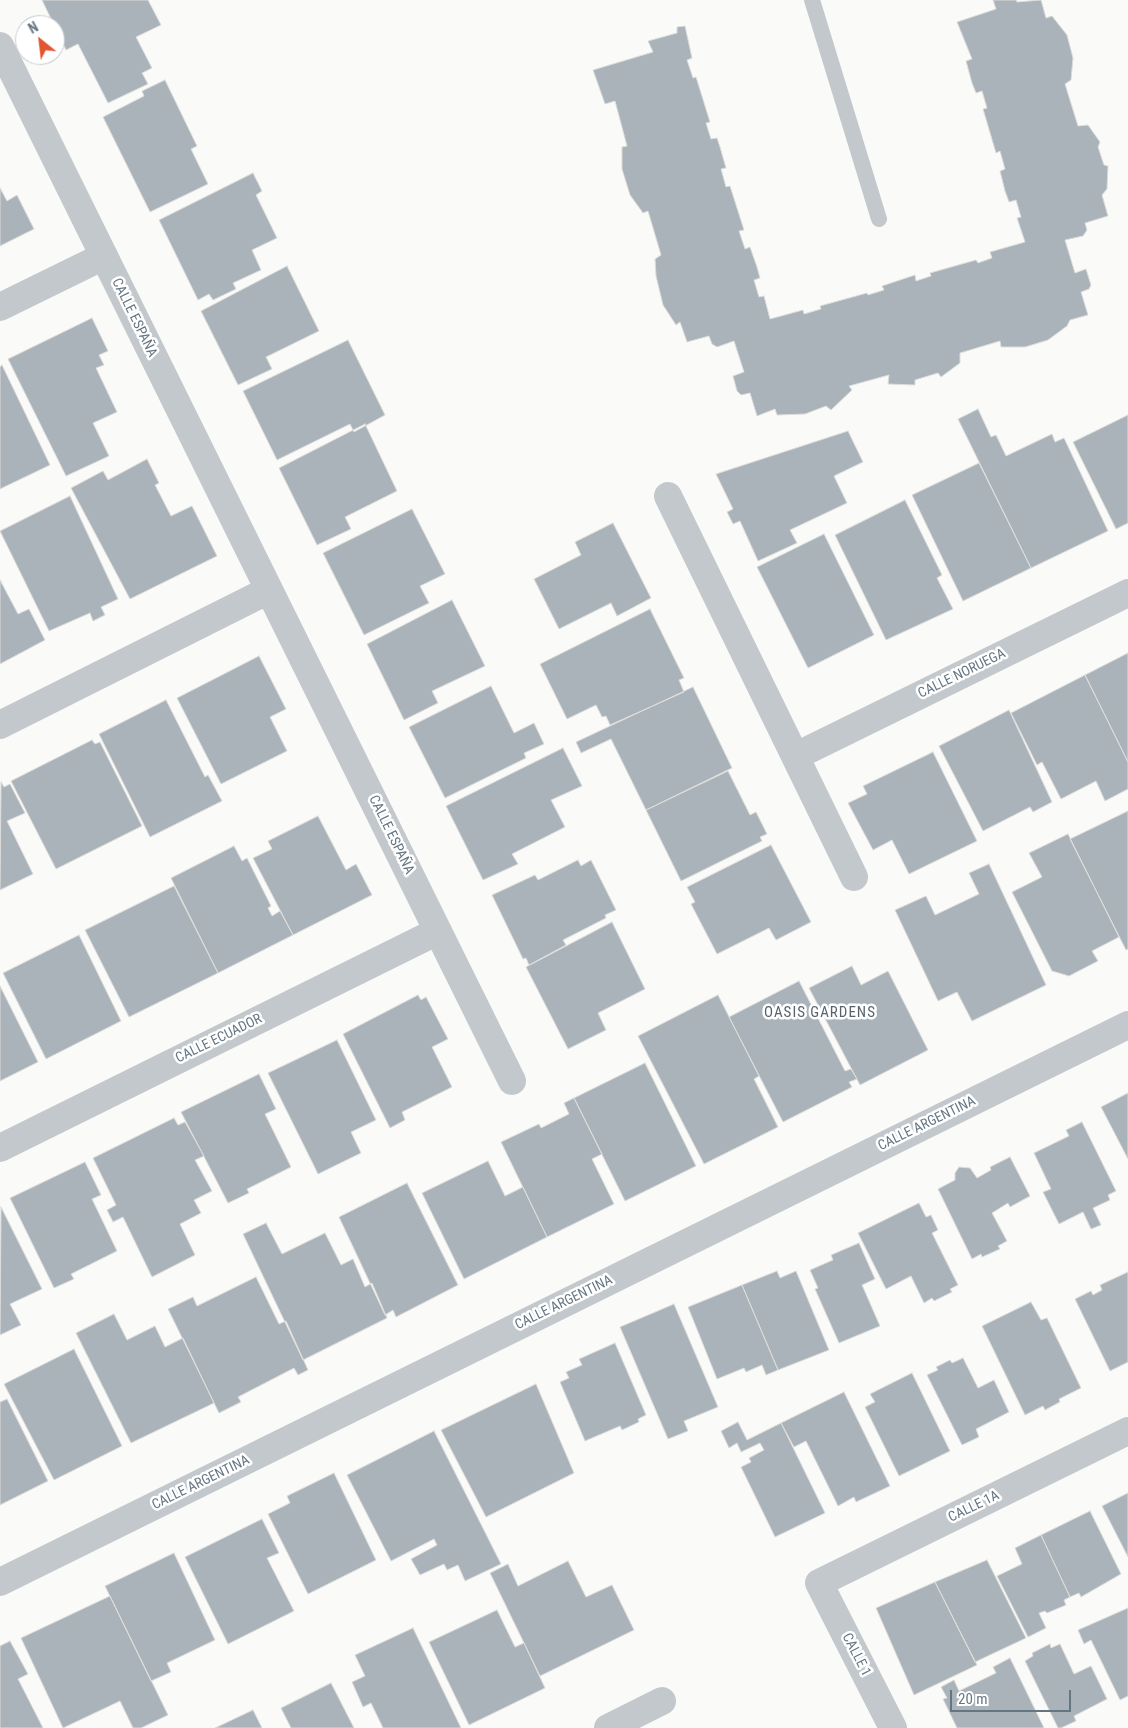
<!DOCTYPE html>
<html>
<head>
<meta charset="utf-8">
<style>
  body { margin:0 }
  #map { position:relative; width:1128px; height:1728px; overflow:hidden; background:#fafaf8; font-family:"Roboto Condensed",sans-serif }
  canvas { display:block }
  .north { position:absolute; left:15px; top:15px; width:50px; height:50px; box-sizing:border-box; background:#fff; border:1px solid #c1c8cd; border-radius:50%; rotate:331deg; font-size:14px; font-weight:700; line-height:20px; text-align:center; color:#657683 }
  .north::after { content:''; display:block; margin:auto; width:18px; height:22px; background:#e4572e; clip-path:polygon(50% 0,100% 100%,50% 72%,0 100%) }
  .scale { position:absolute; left:950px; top:1690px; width:121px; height:22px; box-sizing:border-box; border:2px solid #657683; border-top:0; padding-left:6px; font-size:15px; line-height:18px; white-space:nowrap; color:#657683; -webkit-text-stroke:4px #fff; paint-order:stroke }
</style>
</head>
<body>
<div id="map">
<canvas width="1128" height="1728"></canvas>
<div class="north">N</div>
<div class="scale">20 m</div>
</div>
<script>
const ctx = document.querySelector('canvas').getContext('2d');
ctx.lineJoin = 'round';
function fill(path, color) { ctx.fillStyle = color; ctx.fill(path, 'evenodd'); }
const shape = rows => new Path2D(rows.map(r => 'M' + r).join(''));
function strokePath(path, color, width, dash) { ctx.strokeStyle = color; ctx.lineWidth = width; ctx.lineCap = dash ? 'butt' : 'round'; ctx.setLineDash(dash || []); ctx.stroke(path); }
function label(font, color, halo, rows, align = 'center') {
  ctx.font = font + ' "Roboto Condensed",sans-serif'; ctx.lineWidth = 5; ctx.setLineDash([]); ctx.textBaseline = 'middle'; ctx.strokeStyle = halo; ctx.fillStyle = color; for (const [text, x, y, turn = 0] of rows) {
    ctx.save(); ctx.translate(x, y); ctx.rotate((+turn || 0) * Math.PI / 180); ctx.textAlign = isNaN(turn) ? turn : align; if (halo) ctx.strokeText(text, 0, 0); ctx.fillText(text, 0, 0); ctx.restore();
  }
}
const building = shape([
  [42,0,148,0,161,25,136,37,152,68,142,73,148,84,108,103,78,44,66,50,42,0],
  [993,0,1016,0,1017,2,1041,0,1046,18,1052,16,1067,35,1073,58,1071,80,1065,84,1078,126,1088,125,1100,142,1098,147,1104,165,1108,166,1107,189,1102,195,1108,216,1085,223,1087,230,1083,236,1065,240,1075,273,1086,269,1091,285,1089,289,1081,292,1088,315,1070,320,1067,326,1048,340,1025,347,1001,347,1000,341,960,353,960,363,941,377,938,373,915,380,915,385,888,384,889,375,849,386,852,390,831,410,826,406,805,414,777,415,775,409,757,416,750,393,741,395,737,391,733,376,744,372,734,341,717,347,712,344,709,336,687,342,680,322,676,325,663,305,656,276,655,259,661,255,648,211,643,213,630,195,622,169,622,147,627,146,615,101,605,104,593,70,653,52,648,41,677,33,677,27,685,26,692,58,687,60,693,78,696,77,710,122,706,123,711,139,717,138,720,147,726,168,721,169,726,187,730,186,744,230,739,231,745,249,750,247,757,267,760,278,754,280,759,297,764,296,770,319,803,310,804,314,821,309,820,306,867,293,868,295,884,290,882,286,915,275,916,281,931,276,930,273,976,260,978,263,992,258,990,252,1025,242,1017,218,1021,217,1016,200,1009,202,1005,191,1000,171,1005,169,1000,151,996,153,983,109,987,108,982,91,976,93,972,83,966,61,972,59,957,22,996,9,993,0],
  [165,80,197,146,191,149,208,184,150,212,103,117,144,96,142,91,165,80],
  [253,173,262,191,256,195,277,238,252,250,261,270,233,283,236,289,213,300,209,294,198,300,159,220,253,173],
  [0,188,7,201,17,195,34,229,0,246,0,188],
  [287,266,319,331,266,357,272,369,238,385,201,311,287,266],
  [92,318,108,351,99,355,104,365,96,368,117,412,93,423,109,456,66,476,8,359,92,318],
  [348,340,385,415,354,432,350,424,277,460,243,391,348,340],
  [2,365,50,465,0,489,0,367,2,365],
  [978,409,991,437,996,435,1006,456,1052,434,1055,442,1064,438,1108,531,1031,568,958,419,978,409],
  [1128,415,1128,523,1116,529,1073,442,1128,415],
  [365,424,397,491,345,517,351,529,317,545,279,468,365,424],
  [848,431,863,462,834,476,847,503,790,530,797,543,758,561,740,521,733,524,727,512,733,509,716,474,848,431],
  [147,459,159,483,155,485,171,516,192,506,217,556,130,599,71,488,103,471,108,480,147,459],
  [979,463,1031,568,963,601,912,495,979,463],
  [70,496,118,599,101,607,105,615,93,621,90,613,49,631,0,531,70,496],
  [905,500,942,575,937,578,953,609,886,640,835,535,905,500],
  [412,509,445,574,420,586,429,603,364,635,323,553,412,509],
  [613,523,651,598,617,616,611,603,559,629,534,579,581,555,575,542,613,523],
  [824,534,874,635,808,668,757,567,824,534],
  [0,580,18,614,29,609,45,640,0,664,0,580],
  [452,600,485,666,432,691,438,703,404,720,367,644,452,600],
  [650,609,684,678,679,680,684,692,610,725,606,716,602,717,596,705,567,719,540,664,650,609],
  [1128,653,1128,762,1085,675,1128,653],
  [259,656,286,709,270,717,287,751,221,784,177,698,259,656],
  [1085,675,1128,762,1128,789,1105,801,1096,781,1061,799,1042,762,1037,765,1011,713,1085,675],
  [491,686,514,733,534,723,544,744,524,753,526,758,445,798,409,727,491,686],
  [693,687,732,768,646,810,611,739,581,753,576,742,693,687],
  [166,700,205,777,208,775,222,801,150,837,99,734,166,700],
  [1009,710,1052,802,1033,812,1030,807,983,831,939,746,1009,710],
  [92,740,95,744,100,742,142,826,56,869,11,781,92,740],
  [563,748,582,786,551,800,565,827,512,854,518,864,483,880,446,806,563,748],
  [933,752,977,841,909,874,892,840,873,850,848,803,867,794,863,786,933,752],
  [728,771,750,815,756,812,767,834,760,837,762,841,681,881,646,810,728,771],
  [1,782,4,787,10,784,25,813,7,821,33,874,0,890,1,782],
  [1128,811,1128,949,1126,950,1070,839,1128,811],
  [318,816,346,870,356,864,372,895,293,935,253,858,272,849,268,841,318,816],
  [1068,834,1119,937,1092,951,1098,961,1069,976,1052,971,1012,892,1042,877,1029,853,1068,834],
  [771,845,811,922,776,940,769,928,717,954,691,904,695,902,687,887,771,845],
  [234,846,242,861,247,858,271,906,268,908,272,916,280,911,293,935,218,973,171,878,234,846],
  [578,860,581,866,591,860,616,910,605,915,606,918,563,940,566,945,529,965,526,958,523,959,492,895,535,875,538,880,578,860],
  [989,864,1046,985,972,1021,957,992,938,1001,895,910,926,896,935,915,979,894,969,873,989,864],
  [174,886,218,973,129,1017,85,930,174,886],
  [612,922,645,989,598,1013,606,1030,568,1049,526,967,612,922],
  [79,935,121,1021,46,1059,3,973,79,935],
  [852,966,861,985,888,971,928,1050,860,1085,809,988,852,966],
  [799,981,845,1071,851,1069,857,1079,849,1082,852,1087,783,1122,729,1017,799,981],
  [0,986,38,1062,0,1081,0,986],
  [418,995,421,1000,426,997,448,1039,432,1047,452,1087,402,1112,405,1120,390,1128,343,1034,418,995],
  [718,995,759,1076,754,1079,778,1127,704,1164,638,1036,718,995],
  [337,1040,376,1120,351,1132,361,1153,318,1174,268,1073,337,1040],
  [645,1063,696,1166,625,1201,574,1098,645,1063],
  [259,1074,276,1109,265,1114,291,1167,247,1189,249,1193,228,1203,181,1112,259,1074],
  [1128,1093,1128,1159,1101,1107,1128,1093],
  [574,1098,602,1154,592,1159,614,1204,547,1237,501,1142,539,1124,541,1128,569,1114,564,1103,574,1098],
  [174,1118,178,1125,185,1122,204,1156,195,1160,212,1191,194,1200,201,1213,180,1224,195,1255,152,1277,123,1217,113,1222,107,1210,116,1205,93,1158,174,1118],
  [1082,1122,1116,1191,1108,1195,1110,1200,1093,1208,1101,1225,1091,1229,1083,1212,1059,1224,1043,1192,1051,1189,1034,1153,1069,1136,1066,1130,1082,1122],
  [1010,1157,1030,1196,1010,1207,1008,1203,992,1213,1007,1241,998,1246,1000,1249,982,1257,981,1254,972,1259,938,1189,955,1180,955,1173,959,1167,970,1168,977,1178,991,1170,990,1167,1010,1157],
  [488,1161,505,1196,523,1187,547,1237,464,1279,422,1193,488,1161],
  [85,1162,101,1195,92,1199,117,1251,71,1274,74,1279,54,1288,10,1198,85,1162],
  [407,1183,458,1285,396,1317,393,1310,385,1315,339,1217,407,1183],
  [919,1203,926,1217,931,1215,938,1230,932,1233,958,1285,950,1289,952,1292,934,1301,932,1298,924,1303,911,1276,886,1289,858,1233,919,1203],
  [1,1207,42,1289,10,1304,21,1325,0,1335,1,1207],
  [266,1223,282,1254,325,1233,341,1265,353,1259,365,1287,372,1283,387,1318,303,1360,243,1234,266,1223],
  [859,1243,875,1279,862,1285,880,1326,839,1343,815,1289,818,1288,810,1270,833,1260,831,1255,859,1243],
  [777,1271,780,1278,796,1271,829,1350,778,1370,742,1285,777,1271],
  [1128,1272,1128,1362,1110,1371,1075,1299,1091,1291,1093,1295,1102,1290,1100,1285,1128,1272],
  [256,1277,279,1324,286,1321,308,1370,298,1375,294,1368,238,1397,241,1402,219,1413,168,1309,193,1297,197,1306,256,1277],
  [742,1285,778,1370,766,1375,762,1365,746,1372,744,1368,717,1379,688,1307,742,1285],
  [1031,1302,1041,1320,1047,1318,1081,1388,1059,1399,1060,1402,1045,1410,1043,1406,1025,1415,982,1326,1031,1302],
  [674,1304,718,1407,684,1421,688,1431,668,1439,620,1327,674,1304],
  [114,1314,127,1340,155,1326,165,1347,183,1338,214,1403,131,1443,76,1333,114,1314],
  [615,1343,646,1415,638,1419,639,1422,622,1430,620,1426,585,1441,560,1382,569,1378,566,1372,582,1365,579,1359,615,1343],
  [74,1349,122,1446,54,1480,4,1384,74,1349],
  [963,1358,978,1388,994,1380,1009,1412,976,1429,979,1437,962,1445,927,1375,938,1370,936,1367,950,1360,952,1363,963,1358],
  [912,1373,950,1451,899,1476,865,1407,875,1402,870,1394,912,1373],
  [536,1384,574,1473,486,1517,441,1430,536,1384],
  [844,1392,890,1486,856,1502,854,1497,838,1506,806,1441,794,1447,781,1423,844,1392],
  [7,1399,48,1481,0,1505,0,1402,7,1399],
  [738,1422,747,1440,781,1423,825,1513,775,1537,741,1467,751,1462,749,1458,764,1450,760,1443,741,1452,737,1443,729,1448,721,1431,738,1422],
  [434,1431,501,1564,465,1581,458,1565,447,1570,444,1564,420,1575,411,1559,437,1545,434,1539,391,1561,347,1475,434,1431],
  [334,1473,376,1560,308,1594,268,1514,290,1503,287,1496,334,1473],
  [1128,1493,1128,1557,1102,1506,1128,1493],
  [1090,1511,1121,1574,1081,1597,1079,1593,1070,1597,1041,1535,1090,1511],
  [262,1519,279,1553,267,1558,294,1611,228,1644,185,1557,262,1519],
  [1041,1535,1070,1597,1064,1600,1066,1605,1047,1613,1045,1611,1039,1613,1046,1628,1028,1637,997,1576,1022,1564,1015,1548,1041,1535],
  [174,1553,215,1640,167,1663,171,1672,151,1681,105,1586,174,1553],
  [987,1560,1026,1638,975,1662,935,1582,987,1560],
  [568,1561,586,1597,612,1585,634,1630,540,1676,490,1573,508,1564,518,1586,568,1561],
  [935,1582,977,1665,914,1695,876,1608,935,1582],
  [110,1596,168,1715,141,1728,133,1728,120,1701,63,1728,21,1638,110,1596],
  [1128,1608,1128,1696,1120,1700,1091,1640,1084,1644,1078,1630,1128,1608],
  [497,1610,515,1647,524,1643,545,1688,469,1725,429,1642,497,1610],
  [413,1628,461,1728,383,1728,371,1703,363,1707,352,1682,365,1676,355,1655,413,1628],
  [10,1641,28,1674,18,1679,43,1728,0,1728,0,1646,10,1641],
  [1050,1644,1051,1648,1060,1644,1074,1674,1091,1666,1107,1699,1074,1716,1076,1721,1061,1728,1058,1728,1025,1661,1033,1656,1032,1653,1050,1644],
  [1010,1658,1044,1728,957,1728,943,1699,947,1698,941,1687,954,1680,959,1691,996,1673,993,1667,1010,1658],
  [331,1683,354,1728,291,1728,281,1708,331,1683],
  [253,1710,262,1728,215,1728,253,1710]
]);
fill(building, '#aab3b9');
strokePath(building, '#dcdcda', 1);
strokePath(shape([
  [812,0,879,219]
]), '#c3c8cc', 16);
strokePath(shape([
  [0,46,512,1081],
  [0,307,104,256],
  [668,496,854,877],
  [0,725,269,590],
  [796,756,1128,593],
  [0,1148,438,931],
  [0,1582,1128,1025],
  [608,1728,662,1701],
  [893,1728,819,1583,1128,1431]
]), '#c3c8cc', 28);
label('14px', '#657683', '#fff', [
  ["CALLE ESPAÑA",134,318,64],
  ["CALLE NORUEGA",962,674,-26],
  ["CALLE ESPAÑA",391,835,64],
  ["CALLE ECUADOR",219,1039,-26],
  ["CALLE ARGENTINA",927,1124,-26],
  ["CALLE ARGENTINA",564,1303,-26],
  ["CALLE ARGENTINA",201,1483,-26],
  ["CALLE 1A",974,1507,-26],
  ["CALLE 1",856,1655,63]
]);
ctx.letterSpacing = '1px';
label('15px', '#57646e', '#fff', [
  ["OASIS GARDENS",820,1013]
]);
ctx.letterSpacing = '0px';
</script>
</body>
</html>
